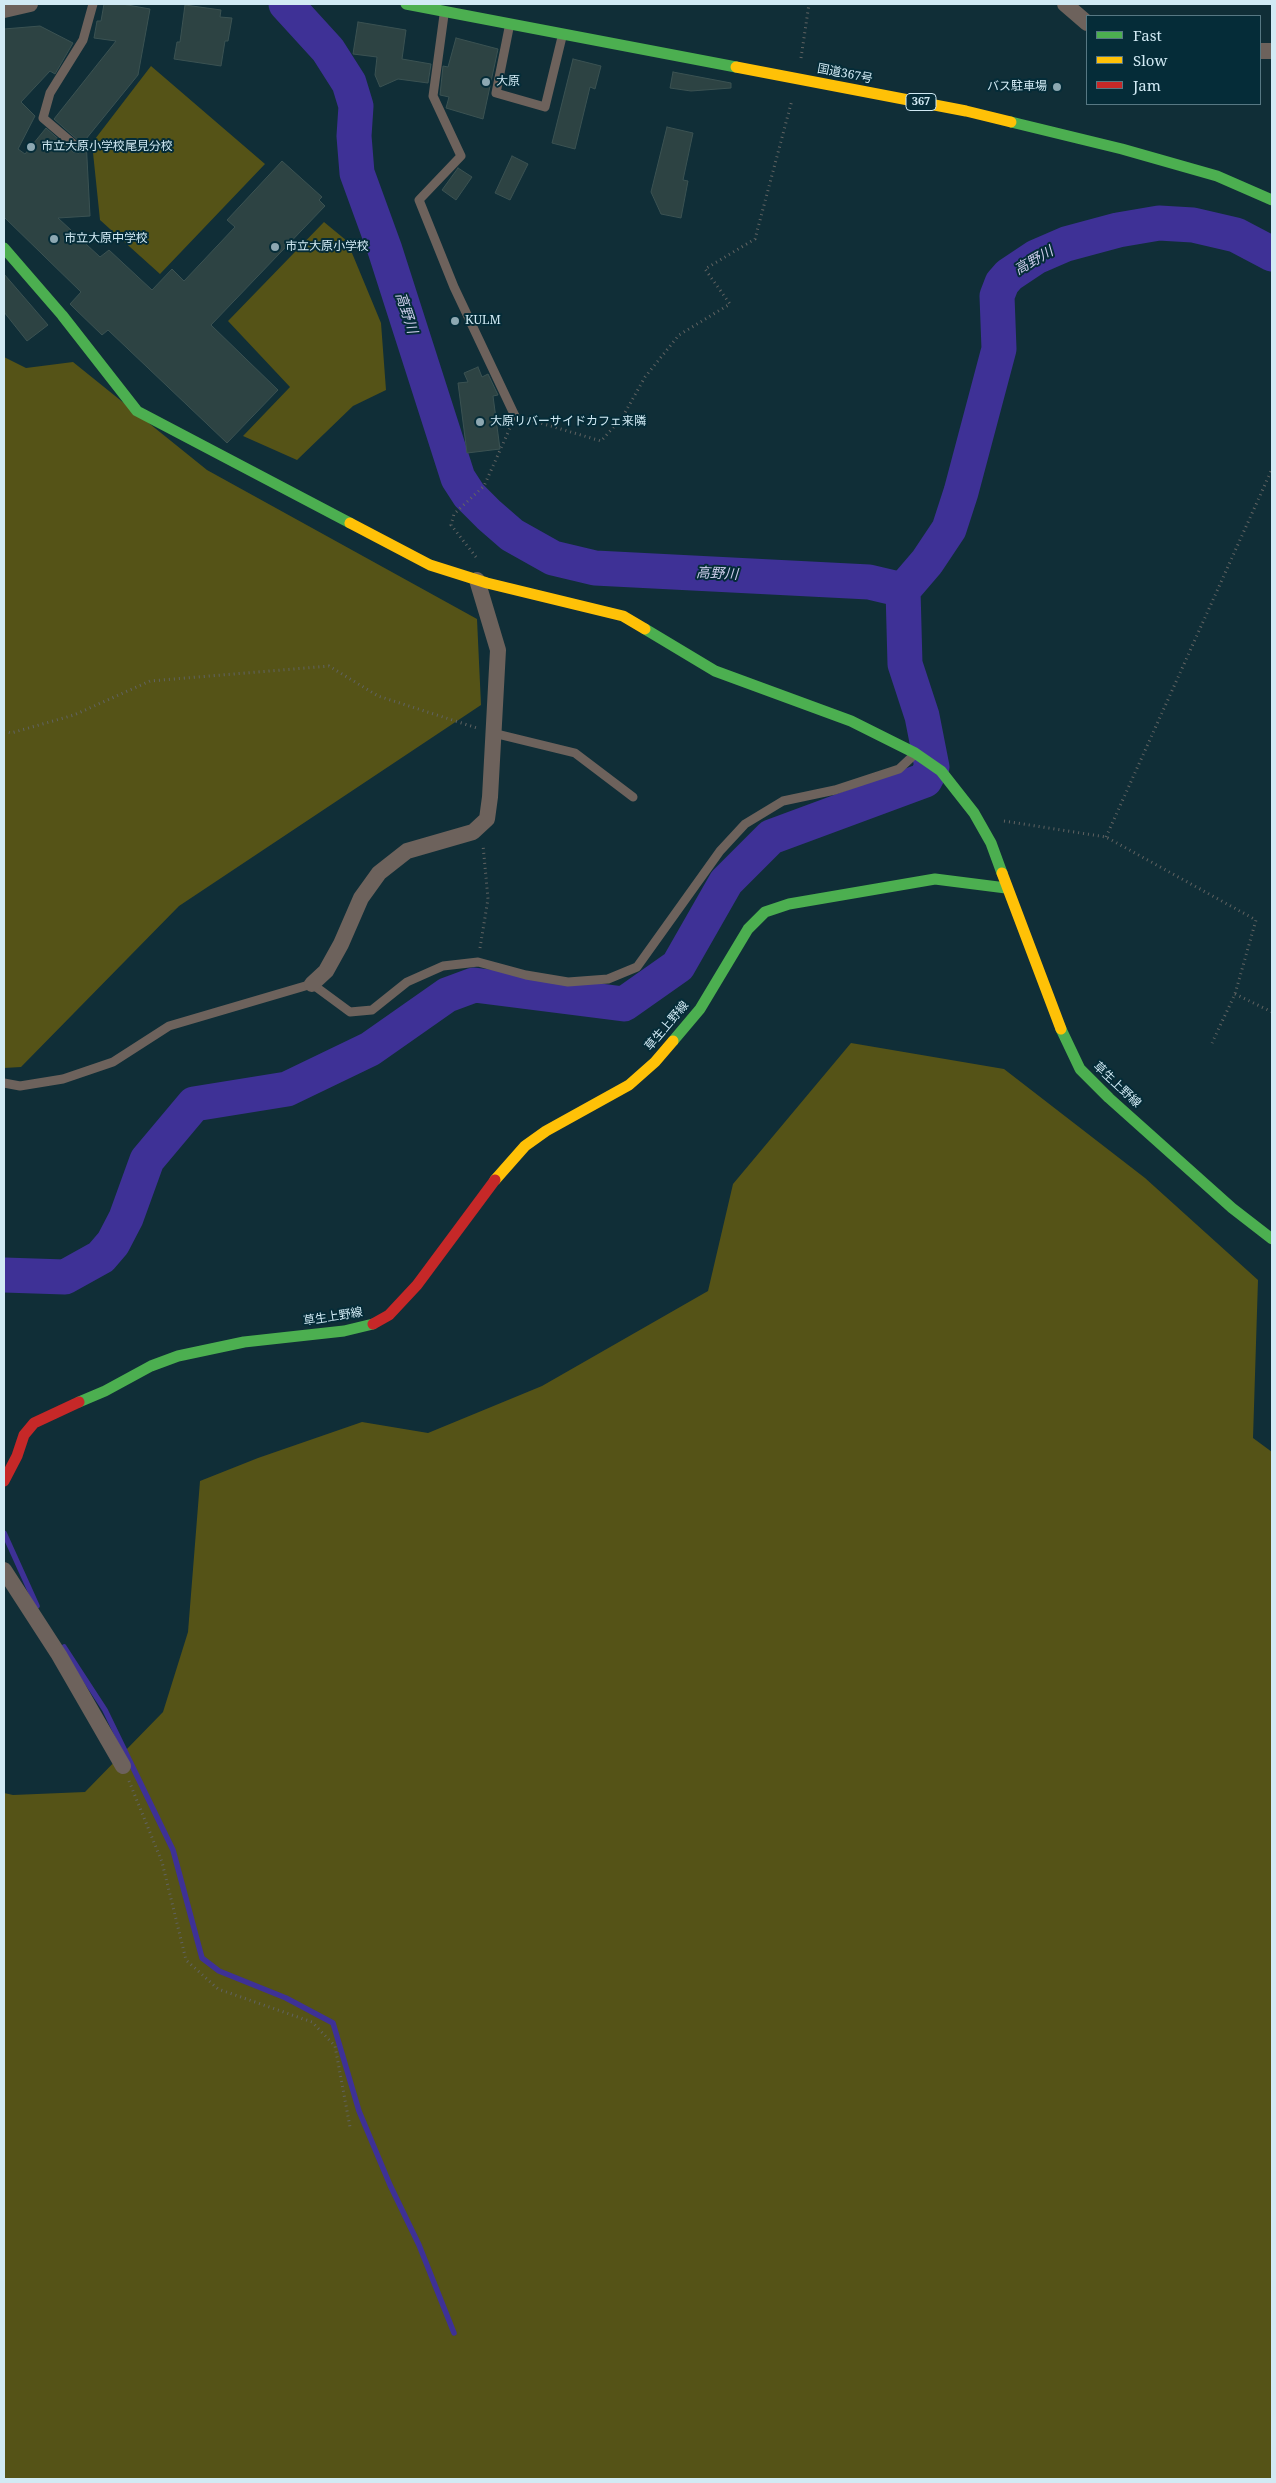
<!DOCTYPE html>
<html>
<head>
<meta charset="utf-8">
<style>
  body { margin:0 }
  #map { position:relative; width:1276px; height:2483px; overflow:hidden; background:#102e37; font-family:"Noto Serif",serif }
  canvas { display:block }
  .frame { position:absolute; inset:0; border:5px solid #d1eaf4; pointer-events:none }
  .legend { position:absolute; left:1086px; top:15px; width:175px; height:90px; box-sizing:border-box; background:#052c38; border:1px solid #577883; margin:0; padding:6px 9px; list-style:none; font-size:15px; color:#d1eaf4 }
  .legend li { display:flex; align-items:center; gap:10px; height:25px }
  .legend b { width:25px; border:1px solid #577883 }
</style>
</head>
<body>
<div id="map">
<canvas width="1276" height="2483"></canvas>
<div class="frame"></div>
<ul class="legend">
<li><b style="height:6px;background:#4caf50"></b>Fast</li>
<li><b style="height:6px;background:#ffc107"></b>Slow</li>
<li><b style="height:6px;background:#c62828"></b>Jam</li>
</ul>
</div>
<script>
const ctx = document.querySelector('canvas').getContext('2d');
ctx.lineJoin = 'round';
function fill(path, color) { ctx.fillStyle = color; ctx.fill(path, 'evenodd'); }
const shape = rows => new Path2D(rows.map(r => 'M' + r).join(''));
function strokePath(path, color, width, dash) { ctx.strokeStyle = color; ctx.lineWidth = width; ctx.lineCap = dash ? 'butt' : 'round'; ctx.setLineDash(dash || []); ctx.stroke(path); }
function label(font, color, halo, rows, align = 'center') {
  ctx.font = font + ' "Noto Serif","Noto Sans JP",serif'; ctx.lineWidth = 4; ctx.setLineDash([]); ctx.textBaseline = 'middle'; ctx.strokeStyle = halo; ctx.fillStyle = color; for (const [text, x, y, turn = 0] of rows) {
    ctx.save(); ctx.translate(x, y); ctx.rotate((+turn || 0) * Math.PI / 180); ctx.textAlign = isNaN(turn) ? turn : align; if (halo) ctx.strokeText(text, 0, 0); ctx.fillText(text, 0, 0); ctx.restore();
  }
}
fill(shape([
  [151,66,265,164,160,274,100,220,92,143],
  [324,222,347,241,381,323,386,390,353,406,297,460,243,436,290,387,228,321],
  [4,357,26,368,73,362,207,470,477,619,481,705,179,906,21,1067,4,1068],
  [851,1043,1004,1069,1145,1178,1258,1280,1253,1438,1272,1452,1272,2479,4,2479,4,1793,13,1795,85,1792,163,1712,188,1632,200,1481,258,1458,362,1422,428,1433,542,1386,708,1291,733,1184]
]), '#555317');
strokePath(shape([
  [4,1533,37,1606],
  [64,1647,105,1710,173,1850,202,1958,219,1971,286,1998,333,2023,359,2111,390,2185,419,2245,454,2333]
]), '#3e3196', 5.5);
strokePath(shape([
  [286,4,328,50,349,83,356,106,354,136,357,173,385,250,458,478,469,495,489,515,512,535,553,558,595,568,869,582,903,590],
  [903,590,927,562,949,529,961,492,999,349,997,296,1002,283,1009,275,1036,257,1066,244,1118,230,1159,223,1193,225,1236,235,1272,254],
  [4,1275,65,1277,101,1257,113,1243,126,1218,147,1160,194,1104,287,1089,370,1049,447,995,474,985,624,1004,678,966,726,882,771,837,925,780,932,767,922,716,905,664,903,590]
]), '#3e3196', 35);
const building = shape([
  [104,4,122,4,150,9,138,75,86,139,90,216,58,218,100,257,109,250,152,290,172,269,184,281,235,227,227,220,282,161,322,197,319,200,325,206,211,325,278,390,227,443,108,330,102,335,73,307,70,304,81,292,4,217,4,29,40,26,73,43,55,74,50,71,21,102,35,116,18,149,25,154,46,128,73,152,79,153,83,149,81,143,54,119,116,41,94,38,97,21,101,21,104,4],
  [185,5,221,10,220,17,232,18,228,41,225,41,221,66,174,59,177,42,180,42,185,5],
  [358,22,406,30,402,59,431,64,428,83,398,79,380,87,375,75,377,57,353,54,358,22],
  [456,38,498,49,483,119,446,108,449,97,440,95,443,66,448,67,456,38],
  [573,59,601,66,595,89,590,87,575,149,552,143,573,59],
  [673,72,731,83,731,88,691,91,670,88,673,72],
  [667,127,693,133,683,180,688,181,681,218,661,214,651,192,667,127],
  [512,156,528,164,510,200,495,193,512,156],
  [458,168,472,177,456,200,442,190,458,168],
  [4,274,48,325,27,341,4,312,4,274],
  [478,367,482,377,488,374,498,395,493,396,500,449,467,453,458,383,468,382,464,373,478,367]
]);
fill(building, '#2d4343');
strokePath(building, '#3b5252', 1);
strokePath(shape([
  [801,58,809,4],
  [527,419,601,441,622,418,645,377,679,335,730,304,705,269,755,239,792,100],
  [476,557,451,525,454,514,484,486,510,428],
  [4,731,11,733,74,715,150,681,329,666,378,696,477,728],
  [1004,821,1106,837,1256,920,1235,994,1212,1043],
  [1106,837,1272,469],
  [480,948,488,899,483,845],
  [1235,994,1272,1012],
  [129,1781,162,1862,186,1960,218,1989,312,2022,335,2046,350,2127]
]), '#616362', 3, [1, 4]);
strokePath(shape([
  [444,15,433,96,461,156,419,200,454,287,515,416],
  [509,28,496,93,545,107,562,37],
  [77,147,43,118,50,93,83,40,93,4],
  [493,733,575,753,633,797],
  [4,1083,20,1086,63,1079,113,1062,169,1026,312,984,350,1012,372,1010,407,982,443,966,478,962,526,975,568,982,608,979,637,967,720,851,745,824,783,801,835,790,899,769,915,754]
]), '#6d625c', 9);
strokePath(shape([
  [1065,4,1087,23],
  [4,10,30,4],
  [1260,51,1272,51],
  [312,984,326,971,341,944,361,898,379,873,407,851,473,832,487,819,490,797,498,650,477,580],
  [4,1570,59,1655,123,1766]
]), '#6d625c', 16);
strokePath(shape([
  [406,4,736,67],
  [1011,122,1122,149,1217,176,1272,200],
  [4,248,62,315,137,411,350,523],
  [645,629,715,671,851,721,915,753,941,771,974,813,991,843,1002,873],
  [1061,1029,1080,1069,1109,1098,1232,1208,1272,1239],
  [673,1041,700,1009,748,929,765,912,789,904,935,879,1006,888],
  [79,1402,105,1391,151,1366,178,1356,244,1342,344,1331,373,1324]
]), '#4caf50', 11);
strokePath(shape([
  [736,67,966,111,1011,122],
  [350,523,430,565,487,583,623,616,645,629],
  [1002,873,1061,1029],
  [495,1180,525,1146,546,1131,629,1085,655,1062,673,1041]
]), '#ffc107', 11);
strokePath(shape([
  [373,1324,389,1315,417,1285,495,1180],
  [4,1481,17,1456,24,1435,34,1423,79,1402]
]), '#c62828', 11);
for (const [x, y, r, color] of [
  [486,82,5,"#8da8b2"],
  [1057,87,5,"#8da8b2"],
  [31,147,5,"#8da8b2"],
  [54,239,5,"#8da8b2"],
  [275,247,5,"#8da8b2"],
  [455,321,5,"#8da8b2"],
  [480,422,5,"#8da8b2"]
]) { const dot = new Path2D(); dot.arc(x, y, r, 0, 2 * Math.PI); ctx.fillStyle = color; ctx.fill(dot); strokePath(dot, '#052c38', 2); }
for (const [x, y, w] of [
  [921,102,30]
]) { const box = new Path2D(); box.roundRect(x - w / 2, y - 8.5, w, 17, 4); ctx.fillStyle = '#052c38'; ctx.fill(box); strokePath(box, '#d1eaf4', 1); }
label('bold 11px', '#d1eaf4', null, [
  ["367",921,102]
]);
label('12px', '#d1eaf4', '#052c38', [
  ["国道367号",845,74,11],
  ["草生上野線",667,1026,-50],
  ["草生上野線",1117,1085,43],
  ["草生上野線",333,1317,-9]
]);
label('12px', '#d1eaf4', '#052c38', [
  ["大原",496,82],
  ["バス駐車場",1047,87,"right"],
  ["市立大原小学校尾見分校",41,147],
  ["市立大原中学校",64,239],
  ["市立大原小学校",285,247],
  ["KULM",465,321],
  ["大原リバーサイドカフェ来隣",490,422]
], 'left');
label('italic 14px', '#cccdea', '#052c38', [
  ["高野川",1034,261,-30],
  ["高野川",406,313,72],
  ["高野川",717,574,3]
]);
</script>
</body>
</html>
